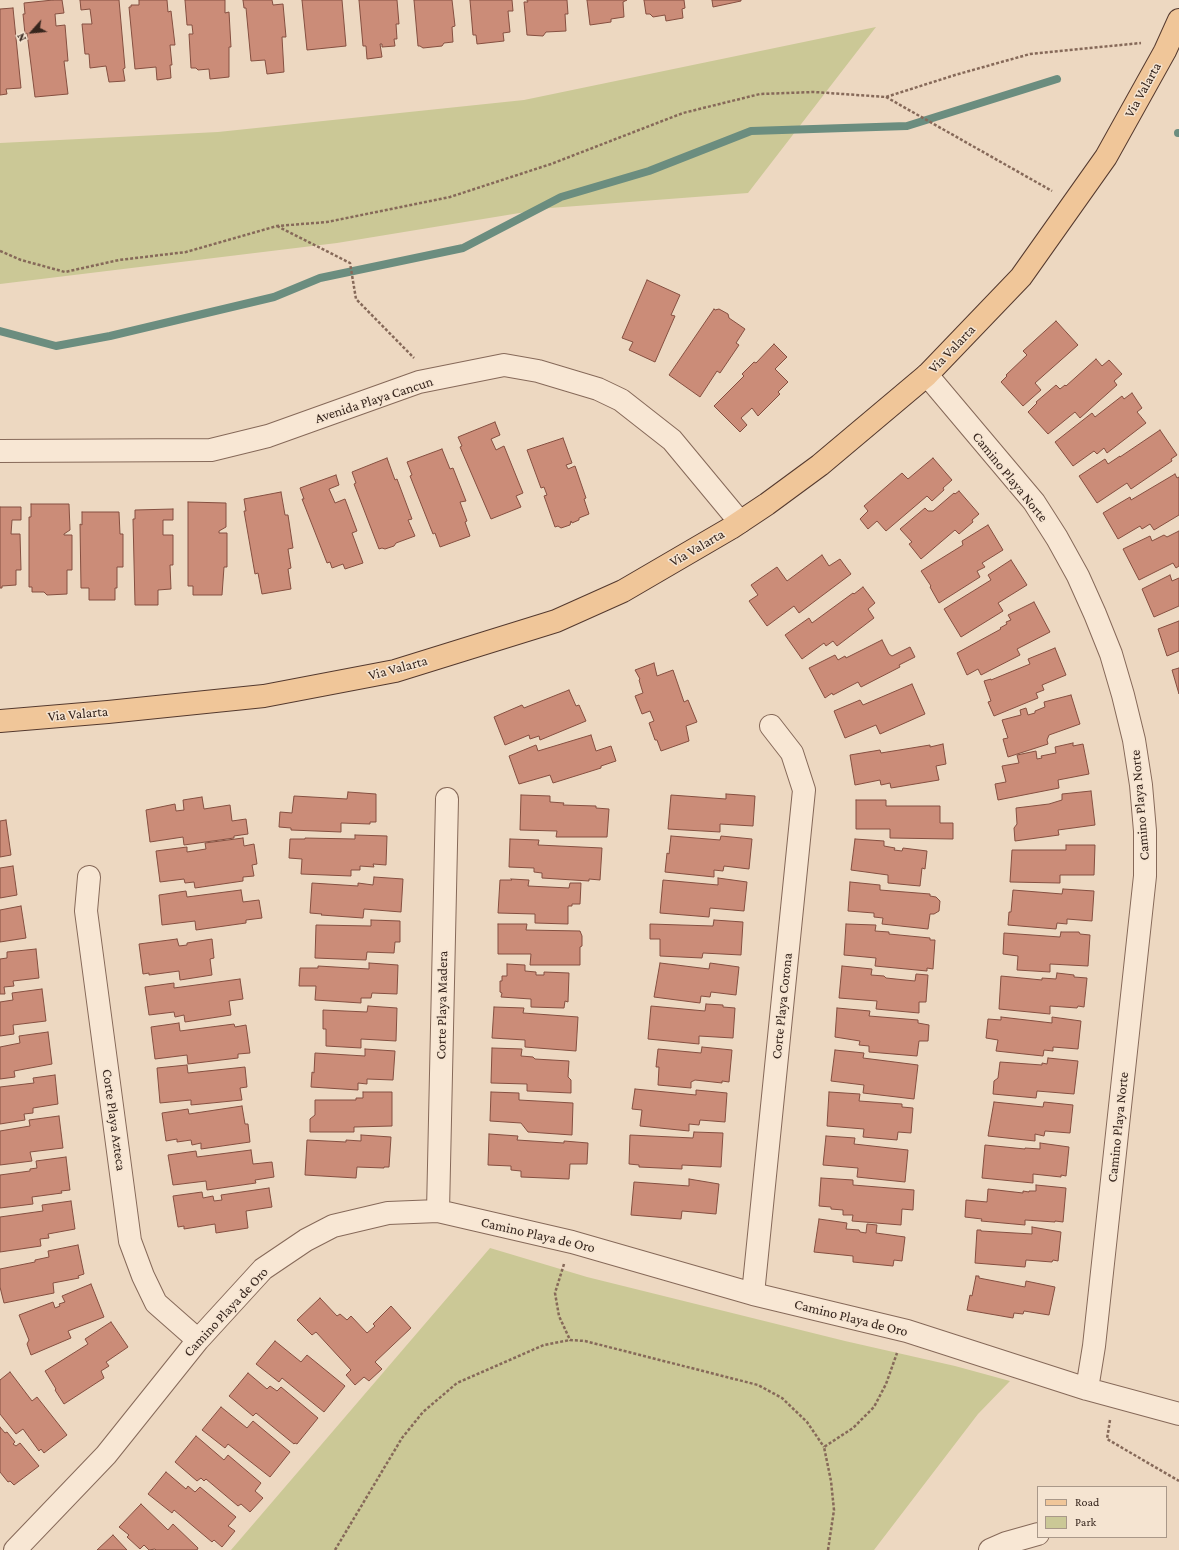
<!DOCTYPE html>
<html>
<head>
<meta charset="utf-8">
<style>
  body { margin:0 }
  #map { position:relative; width:1179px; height:1550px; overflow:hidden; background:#edd8c1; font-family:"Crimson Pro",serif }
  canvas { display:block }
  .legend { position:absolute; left:1037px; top:1486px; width:130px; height:52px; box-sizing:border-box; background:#f5e4d1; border:1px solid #a99889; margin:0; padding:5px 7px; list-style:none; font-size:12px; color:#36251d }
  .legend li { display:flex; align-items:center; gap:8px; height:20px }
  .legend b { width:20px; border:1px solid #a99889 }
  .north { position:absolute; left:12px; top:12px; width:40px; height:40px; -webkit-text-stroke:3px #f5e4d1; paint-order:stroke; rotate:243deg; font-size:11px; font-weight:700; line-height:16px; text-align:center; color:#36251d }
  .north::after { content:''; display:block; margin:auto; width:14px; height:18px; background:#36251d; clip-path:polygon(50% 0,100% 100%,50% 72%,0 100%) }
</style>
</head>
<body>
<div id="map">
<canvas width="1179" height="1550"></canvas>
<ul class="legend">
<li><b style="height:5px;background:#f0c699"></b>Road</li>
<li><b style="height:11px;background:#cbc896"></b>Park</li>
</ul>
<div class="north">N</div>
</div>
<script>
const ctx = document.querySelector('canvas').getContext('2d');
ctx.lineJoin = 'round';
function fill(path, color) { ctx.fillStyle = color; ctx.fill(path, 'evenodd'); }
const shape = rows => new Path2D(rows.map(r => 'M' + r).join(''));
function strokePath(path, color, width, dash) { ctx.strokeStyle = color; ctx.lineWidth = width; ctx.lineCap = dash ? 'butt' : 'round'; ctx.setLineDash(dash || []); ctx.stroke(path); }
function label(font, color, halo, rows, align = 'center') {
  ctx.font = font + ' "Crimson Pro",serif'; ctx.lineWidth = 3; ctx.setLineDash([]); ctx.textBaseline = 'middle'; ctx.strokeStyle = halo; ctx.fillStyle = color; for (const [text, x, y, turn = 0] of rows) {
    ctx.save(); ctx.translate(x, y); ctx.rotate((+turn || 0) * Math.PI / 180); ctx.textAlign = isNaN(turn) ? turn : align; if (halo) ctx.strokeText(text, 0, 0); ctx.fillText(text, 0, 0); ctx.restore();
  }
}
fill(shape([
  [876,27,748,193,550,208,337,243,0,284,0,143,218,132,524,100],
  [490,1248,587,1277,845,1341,955,1366,1010,1381,978,1414,874,1550,231,1550]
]), '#cbc896');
strokePath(shape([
  [1178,133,1179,133],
  [0,331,56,346,110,336,274,297,320,278,463,248,561,197,649,171,751,131,907,126,1057,79]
]), '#6b8d7f', 8);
const building = shape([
  [53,0,62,0,64,13,55,14,56,26,65,25,68,61,64,61,68,94,35,97,27,33,25,34,23,14,25,14,24,3,53,0],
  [80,0,119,0,125,68,123,69,125,81,109,82,106,66,90,68,89,54,85,54,82,24,92,24,90,9,81,10,80,0],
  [139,0,167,0,168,12,171,11,175,45,170,45,172,65,170,65,171,78,157,80,156,67,135,69,129,7,131,7,131,5,139,5,139,0],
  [185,0,225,0,225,13,229,12,231,47,229,47,229,77,210,79,209,69,198,70,196,68,191,68,189,34,193,34,192,25,187,25,185,0],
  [243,0,272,0,273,5,283,4,286,37,282,37,284,72,267,74,265,60,251,61,246,8,244,8,243,0],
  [302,0,342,0,346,46,307,50,302,0],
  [359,0,397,0,399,24,396,24,397,39,394,39,395,46,382,47,382,44,380,44,382,57,367,59,366,46,363,46,359,0],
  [414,0,452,0,455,26,452,27,453,42,444,43,442,46,423,48,420,46,418,46,414,0],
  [470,0,512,0,513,11,508,11,510,32,503,33,504,41,477,44,476,35,473,35,470,0],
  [527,0,567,0,568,14,565,14,566,31,546,32,543,36,527,35,524,2,528,2,527,0],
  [587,0,627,0,623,2,624,17,611,19,611,22,590,25,587,0],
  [644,0,684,0,685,8,682,9,683,18,666,21,665,15,653,17,650,14,646,14,644,0],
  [712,0,741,0,741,1,713,7,712,0],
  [13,8,21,88,6,89,7,94,0,95,0,9,13,8],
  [647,280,680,295,671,315,675,316,655,362,629,350,633,342,622,338,647,280],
  [714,309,715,310,719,309,728,314,729,318,745,329,736,343,739,345,720,373,717,371,700,397,669,375,714,309],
  [1056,321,1078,345,1035,383,1041,390,1023,406,1001,382,1007,376,1006,375,1027,355,1023,351,1056,321],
  [774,344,787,357,775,369,788,382,778,392,780,394,758,416,752,408,741,418,747,425,740,432,714,406,744,376,742,374,754,362,756,363,774,344],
  [1096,359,1102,366,1109,360,1122,374,1114,381,1117,385,1080,418,1075,412,1048,434,1028,412,1037,403,1036,402,1056,385,1060,389,1065,385,1066,386,1096,359],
  [1132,393,1142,408,1137,412,1146,423,1107,453,1104,448,1097,454,1094,451,1073,466,1055,442,1092,413,1095,417,1122,396,1124,399,1132,393],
  [495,422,500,435,491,439,496,450,504,446,523,493,516,496,521,507,491,519,460,447,462,446,458,437,495,422],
  [1160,430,1177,455,1171,459,1172,461,1131,489,1127,483,1097,503,1079,476,1105,459,1108,464,1120,456,1120,457,1160,430],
  [563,438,572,463,566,465,568,469,575,466,586,498,584,499,589,514,579,518,579,520,572,523,571,521,570,525,561,528,558,526,555,527,544,496,547,495,544,487,541,488,527,450,563,438],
  [442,449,450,469,453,468,466,501,460,502,467,521,465,522,470,536,440,547,435,533,433,534,410,476,412,475,407,462,442,449],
  [387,458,395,480,397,479,412,519,408,520,415,536,396,543,394,546,385,549,382,548,379,549,354,484,356,483,352,472,387,458],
  [933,458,952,480,943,488,944,490,932,501,927,496,886,531,877,521,868,529,860,519,868,511,864,506,902,473,908,479,933,458],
  [1175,474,1177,478,1179,477,1179,515,1154,530,1150,524,1142,529,1140,526,1118,539,1103,513,1130,497,1131,500,1175,474],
  [336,475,339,485,329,489,335,503,345,499,357,531,352,533,363,563,345,569,343,564,332,568,330,562,327,563,302,499,304,499,300,488,336,475],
  [959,491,979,514,972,520,973,522,959,534,955,530,921,559,909,544,912,542,900,529,925,508,928,511,933,511,954,493,955,494,959,491],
  [281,492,285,515,288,515,293,548,288,549,291,568,288,569,291,589,262,594,258,573,255,574,244,511,246,511,244,499,281,492],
  [188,502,226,503,226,527,219,531,219,533,227,533,227,567,224,567,222,595,193,595,193,586,188,586,188,502],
  [31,504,69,504,70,530,64,534,64,535,72,535,72,570,67,570,67,594,47,595,44,592,32,592,32,587,29,587,29,517,31,517,31,504],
  [0,507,21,507,21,520,12,520,11,534,20,534,21,570,16,570,16,585,2,586,2,588,0,588,0,507],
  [173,509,173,520,163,520,163,535,173,535,173,565,170,565,171,589,158,590,158,605,135,605,133,519,135,519,135,510,173,509],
  [82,512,119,512,120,534,123,534,123,567,117,567,117,588,115,588,115,600,89,600,89,588,81,588,80,524,82,525,82,512],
  [988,525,1003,550,982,563,985,567,977,571,980,577,939,603,930,587,931,586,921,571,963,545,962,541,988,525],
  [1179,531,1179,566,1176,568,1173,563,1139,580,1123,549,1150,536,1152,541,1164,535,1167,537,1179,531],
  [822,555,829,566,840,559,851,574,799,613,794,606,767,626,749,601,758,595,751,585,777,567,787,581,822,555],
  [1011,560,1027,585,998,603,1003,611,961,637,944,609,991,580,988,575,1011,560],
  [1170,575,1172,581,1179,578,1179,606,1154,617,1142,589,1170,575],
  [863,587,875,603,868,609,874,618,837,646,833,641,826,646,824,643,802,659,785,635,809,618,812,623,853,593,854,594,863,587],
  [1034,602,1050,632,1017,649,1020,655,981,675,978,669,967,675,957,653,1001,629,1000,628,1007,624,1006,622,1011,620,1008,615,1034,602],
  [1179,621,1179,651,1167,656,1158,629,1179,621],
  [882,640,889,654,892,656,910,647,915,657,899,665,900,667,861,687,858,682,833,695,832,693,825,698,809,668,835,655,838,660,845,656,846,658,882,640],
  [1055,648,1066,675,1042,685,1044,690,1036,693,1038,698,994,716,988,702,991,701,984,681,991,679,991,680,1030,664,1028,659,1055,648],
  [654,663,657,676,673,670,684,702,688,700,697,722,686,726,689,741,661,751,657,740,655,740,649,723,654,721,650,711,642,714,635,696,643,693,639,680,640,679,635,670,654,663],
  [1179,668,1179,694,1172,670,1179,668],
  [912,684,925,714,880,734,876,725,845,738,834,711,860,700,863,705,912,684],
  [569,690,576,706,579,705,586,721,540,740,539,736,530,739,529,735,505,745,494,717,522,705,524,708,569,690],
  [1071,695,1080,724,1049,735,1047,740,1048,744,1008,757,1003,739,1008,738,1002,720,1021,715,1020,710,1026,708,1028,715,1035,713,1035,711,1045,707,1044,702,1071,695],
  [591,735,596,751,611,746,616,761,601,766,601,768,553,783,550,775,519,784,509,756,536,745,538,751,591,735],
  [1073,743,1073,746,1083,744,1089,774,1058,780,1059,788,998,800,995,784,1006,782,1002,766,1019,763,1017,755,1036,751,1037,759,1042,758,1041,756,1056,753,1055,747,1073,743],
  [943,744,946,764,936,766,939,780,891,788,890,783,881,785,880,780,855,785,850,755,880,750,881,753,930,745,930,747,943,744],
  [1091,791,1095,825,1058,830,1059,835,1015,841,1014,828,1017,824,1016,808,1049,804,1062,800,1062,794,1091,791],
  [348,792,376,794,376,822,370,822,370,824,341,823,341,832,291,830,291,828,279,827,280,812,292,813,294,796,347,799,348,792],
  [726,794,755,796,753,826,720,824,720,832,668,829,671,795,726,799,726,794],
  [521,795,550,796,550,802,564,803,563,805,596,806,596,808,609,809,607,837,556,837,557,831,520,830,521,795],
  [202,797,204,809,230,805,232,821,246,819,248,834,234,836,234,838,184,845,183,837,150,842,146,810,175,804,176,811,184,810,183,800,202,797],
  [856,800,886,800,886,806,940,806,940,823,953,823,953,839,890,838,890,829,856,829,856,800],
  [6,820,11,855,0,857,0,821,6,820],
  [355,835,387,836,386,865,373,864,374,867,360,866,360,870,351,870,351,876,301,874,302,859,289,858,290,839,305,839,305,838,355,839,355,835],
  [671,836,720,840,721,836,752,839,749,869,724,866,723,871,714,870,714,877,665,872,667,853,669,854,671,836],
  [243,838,244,846,254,844,257,864,252,865,254,876,243,877,243,881,195,888,194,882,185,883,184,879,160,882,156,851,187,847,187,852,206,849,205,843,243,838],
  [510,839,539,840,538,845,602,848,600,880,589,879,589,881,542,878,542,873,534,872,534,868,509,867,510,839],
  [855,839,884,841,884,846,895,848,894,850,902,851,903,848,927,851,925,869,922,868,920,886,888,883,888,875,851,870,855,839],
  [1066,845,1095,845,1094,875,1060,875,1060,883,1010,882,1012,850,1066,850,1066,845],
  [13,866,17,895,0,898,0,868,13,866],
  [374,877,403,879,401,912,364,909,363,918,321,915,322,914,310,913,312,883,358,886,358,883,373,885,374,877],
  [718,878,747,882,744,911,710,908,709,917,660,913,663,880,718,885,718,878],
  [511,879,529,880,528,886,569,888,570,883,581,883,580,904,572,904,572,906,568,906,568,924,535,923,535,914,498,913,500,880,512,880,511,879],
  [850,882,880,885,880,890,930,894,930,896,936,897,940,901,939,911,934,914,930,914,928,929,882,924,883,918,874,917,874,913,848,911,850,882],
  [1063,889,1094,891,1092,921,1067,919,1067,924,1057,923,1056,929,1008,925,1009,912,1011,912,1013,890,1062,894,1063,889],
  [241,890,243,902,259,900,262,918,246,920,246,923,196,930,195,921,162,925,159,895,186,891,187,897,241,890],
  [21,906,26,938,0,942,0,910,21,906],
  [371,920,400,921,400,942,395,942,394,953,367,952,366,960,315,958,316,925,371,926,371,920],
  [714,920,743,922,741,955,703,953,702,958,660,956,660,939,650,939,650,924,713,926,714,920],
  [498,924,527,924,526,930,580,931,582,936,582,946,580,947,580,965,530,965,531,954,498,954,498,924],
  [846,924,876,925,875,931,889,932,889,934,930,938,930,940,935,940,933,969,927,968,927,971,875,966,876,958,844,955,846,924],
  [1061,932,1079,932,1080,934,1090,935,1088,966,1050,964,1050,972,1017,970,1018,956,1003,954,1004,933,1060,937,1061,932],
  [177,939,179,946,187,945,187,943,212,939,214,958,210,959,212,975,180,980,179,971,149,975,149,973,143,974,139,944,177,939],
  [36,949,39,978,13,981,14,986,4,987,5,994,0,994,0,959,7,958,7,952,36,949],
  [369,963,398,965,397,994,372,993,371,998,361,998,361,1003,315,1000,316,986,299,986,300,968,318,968,318,966,369,969,369,963],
  [660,963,709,969,710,963,739,967,736,995,711,992,710,997,701,996,700,1003,654,997,660,963],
  [507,964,525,965,525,971,536,972,536,975,544,975,544,972,569,973,568,1002,565,1001,564,1008,531,1007,531,999,501,997,502,993,500,992,500,981,502,981,502,976,507,976,507,964],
  [842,966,872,969,871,975,884,976,886,978,915,981,916,974,928,975,926,1002,919,1002,919,1013,876,1009,877,1001,839,998,842,966],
  [1057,973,1074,975,1074,977,1087,978,1084,1007,1078,1006,1077,1008,1050,1006,1050,1014,999,1009,1001,976,1042,980,1042,978,1056,979,1057,973],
  [240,979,243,999,229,1001,231,1015,185,1022,184,1015,175,1017,174,1012,149,1015,145,987,174,983,174,988,240,979],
  [42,989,46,1021,13,1025,14,1034,0,1036,0,1002,13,1000,12,993,42,989],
  [706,1004,723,1005,723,1007,735,1008,733,1038,699,1036,699,1044,648,1039,651,1006,705,1011,706,1004],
  [368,1006,397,1008,396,1041,361,1039,361,1048,326,1046,326,1029,323,1029,323,1010,367,1012,368,1006],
  [494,1007,524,1008,523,1013,578,1017,576,1051,525,1047,525,1040,492,1038,494,1007],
  [837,1008,870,1011,869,1016,918,1020,918,1023,929,1025,928,1041,919,1041,917,1056,869,1052,869,1046,859,1045,860,1041,835,1037,837,1008],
  [1001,1017,1052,1023,1052,1017,1081,1021,1078,1049,1053,1047,1053,1051,1044,1050,1043,1056,996,1051,998,1040,986,1038,988,1019,1001,1020,1001,1017],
  [179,1023,180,1031,234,1024,235,1027,246,1025,250,1053,238,1054,238,1058,188,1064,187,1055,155,1059,151,1027,179,1023],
  [48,1032,52,1064,14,1071,15,1077,0,1079,0,1047,20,1043,19,1036,48,1032],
  [702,1047,732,1050,729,1082,722,1081,722,1083,695,1080,691,1082,691,1088,658,1085,659,1067,656,1067,658,1049,701,1053,702,1047],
  [492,1048,522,1049,521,1056,533,1057,535,1059,569,1061,568,1077,571,1080,571,1093,527,1091,527,1084,491,1083,492,1048],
  [365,1049,395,1051,393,1080,367,1079,367,1084,358,1083,358,1090,311,1087,312,1072,314,1073,315,1053,365,1056,365,1049],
  [835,1050,864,1053,863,1058,918,1065,914,1099,863,1093,864,1085,831,1081,835,1050],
  [1048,1058,1078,1061,1074,1094,1037,1091,1036,1098,993,1094,994,1081,998,1078,1000,1062,1042,1065,1042,1063,1047,1064,1048,1058],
  [187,1065,188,1073,245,1067,247,1087,240,1088,242,1100,191,1105,191,1100,160,1103,157,1068,187,1065],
  [55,1075,58,1104,33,1108,33,1113,24,1114,25,1120,0,1124,0,1087,34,1083,33,1078,55,1075],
  [635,1089,696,1095,696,1090,727,1093,725,1122,700,1120,699,1125,689,1124,689,1131,640,1126,642,1110,632,1109,635,1089],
  [363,1092,392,1092,392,1126,354,1127,354,1132,310,1132,310,1119,315,1115,315,1100,356,1100,356,1098,363,1098,363,1092],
  [491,1092,519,1093,519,1100,573,1103,572,1135,528,1132,521,1123,490,1121,491,1092],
  [829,1092,860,1094,859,1101,902,1104,902,1107,913,1108,911,1133,898,1132,897,1140,863,1137,864,1129,827,1126,829,1092],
  [994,1102,1043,1107,1044,1102,1073,1105,1070,1133,1045,1131,1044,1136,1035,1134,1035,1141,988,1136,994,1102],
  [242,1106,245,1124,248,1124,250,1142,201,1149,201,1143,192,1145,191,1140,177,1142,177,1139,166,1141,162,1113,188,1109,189,1114,242,1106],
  [59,1116,63,1148,30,1152,32,1161,0,1165,0,1131,30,1126,29,1120,59,1116],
  [694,1132,723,1133,721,1167,682,1165,682,1169,639,1167,639,1165,629,1164,630,1135,693,1138,694,1132],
  [489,1134,518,1136,517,1140,564,1143,564,1141,588,1143,587,1164,570,1164,569,1179,521,1177,521,1171,511,1170,511,1166,488,1165,489,1134],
  [361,1135,391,1137,389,1167,384,1167,384,1168,357,1167,356,1178,305,1175,307,1140,346,1142,346,1140,361,1141,361,1135],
  [826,1136,855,1138,854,1144,908,1150,905,1182,857,1177,858,1168,823,1165,826,1136],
  [1040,1143,1069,1147,1066,1176,1061,1175,1061,1177,1033,1174,1033,1183,982,1178,985,1145,1025,1149,1025,1148,1040,1149,1040,1143],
  [251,1150,253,1164,272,1162,274,1177,255,1180,256,1183,207,1190,206,1181,173,1185,168,1155,196,1151,197,1157,251,1150],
  [66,1157,70,1190,61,1191,62,1193,32,1197,33,1204,0,1208,0,1175,30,1171,30,1169,37,1168,36,1161,66,1157],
  [821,1178,853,1180,853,1185,914,1190,913,1210,902,1209,901,1225,852,1221,853,1215,843,1215,843,1210,831,1209,831,1207,819,1206,821,1178],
  [689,1179,719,1184,716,1214,682,1211,681,1219,631,1215,634,1182,689,1186,689,1179],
  [1036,1185,1066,1188,1063,1222,1055,1221,1055,1222,1025,1220,1025,1225,981,1221,982,1219,965,1217,966,1200,987,1202,988,1189,1023,1193,1023,1191,1029,1192,1029,1191,1036,1191,1036,1185],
  [269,1188,272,1207,246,1211,248,1228,216,1233,215,1224,184,1229,184,1226,178,1227,173,1196,202,1192,203,1198,213,1196,214,1201,222,1200,221,1195,269,1188],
  [71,1201,75,1229,48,1234,49,1238,40,1239,41,1246,0,1252,0,1217,43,1211,42,1205,71,1201],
  [819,1219,847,1223,846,1229,859,1230,860,1232,866,1233,867,1224,877,1225,876,1233,905,1237,902,1261,894,1260,893,1266,853,1262,853,1256,814,1252,819,1219],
  [1032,1227,1061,1232,1058,1261,1053,1260,1052,1262,1026,1260,1025,1267,975,1263,977,1230,981,1230,981,1231,1032,1234,1032,1227],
  [78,1245,84,1274,78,1276,79,1278,53,1283,54,1293,4,1303,0,1287,0,1269,35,1262,35,1260,49,1257,48,1251,78,1245],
  [976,1276,979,1276,979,1278,1025,1287,1026,1281,1055,1287,1049,1315,1024,1311,1023,1314,1014,1313,1013,1318,967,1310,970,1295,972,1296,976,1276],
  [91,1284,104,1317,68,1331,71,1338,31,1355,27,1344,29,1340,19,1315,53,1302,55,1308,60,1306,59,1304,65,1302,62,1296,91,1284],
  [320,1298,337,1316,340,1314,347,1320,351,1316,367,1333,375,1326,373,1324,391,1306,411,1328,375,1362,382,1369,369,1381,364,1377,355,1385,346,1375,351,1370,316,1332,312,1335,297,1320,320,1298],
  [111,1322,128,1347,106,1362,109,1366,101,1371,104,1378,64,1404,55,1390,56,1389,45,1371,88,1344,85,1339,111,1322],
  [275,1341,301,1362,307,1355,345,1386,324,1412,282,1378,279,1382,256,1364,275,1341],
  [10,1372,32,1401,37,1397,67,1435,44,1453,41,1449,39,1451,23,1429,16,1434,0,1414,0,1380,10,1372],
  [248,1373,267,1389,270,1386,277,1391,281,1387,318,1418,297,1444,295,1443,294,1444,256,1413,253,1416,229,1396,248,1373],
  [221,1407,247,1428,253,1421,290,1452,270,1477,228,1444,225,1448,202,1430,221,1407],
  [0,1427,5,1433,7,1432,15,1442,13,1444,16,1446,20,1443,39,1466,14,1485,10,1481,8,1482,0,1472,0,1427],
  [196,1436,224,1460,228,1455,261,1483,255,1491,263,1498,250,1512,241,1504,238,1506,206,1479,204,1481,201,1478,197,1481,175,1462,196,1436],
  [166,1472,186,1489,188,1486,195,1492,200,1487,236,1517,228,1526,235,1531,222,1547,214,1540,212,1542,174,1510,172,1513,148,1494,166,1472],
  [141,1504,168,1530,173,1524,198,1548,197,1550,156,1550,155,1549,149,1550,144,1545,140,1549,127,1537,129,1535,119,1527,141,1504],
  [113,1535,127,1550,97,1550,113,1535]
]);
fill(building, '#cb8c78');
strokePath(building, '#854f40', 1);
const minor = shape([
  [927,375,1034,502,1057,538,1078,576,1095,614,1111,654,1123,695,1134,740,1141,785,1145,831,1145,876,1094,1346,1087,1389],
  [0,451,211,450,268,436,419,382,504,365,538,371,598,389,621,400,672,440,740,522],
  [89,877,86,911,130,1241,143,1276,156,1303,198,1340],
  [438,1211,447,799],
  [753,1294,804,790,792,753,771,726],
  [15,1550,106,1455,198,1340,263,1269,306,1240,333,1226,388,1213,438,1211,572,1242,753,1294,907,1331,1087,1389,1179,1414],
  [990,1550,1006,1543,1038,1534]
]);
const major = shape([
  [0,721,108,712,264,696,395,671,556,621,623,591,731,528,767,504,820,465,927,375,1021,277,1106,157,1165,51,1179,20]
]);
strokePath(minor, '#866959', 24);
strokePath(major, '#54392e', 24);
strokePath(shape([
  [886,97,1052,191],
  [277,226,350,263,356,299,414,358],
  [0,251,21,260,65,272,119,260,186,252,277,226,327,222,450,197,551,164,683,113,760,94,814,92,886,97,955,75,1030,54,1141,43],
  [564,1264,555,1293,559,1316,570,1340,585,1341,758,1385,782,1398,807,1422,824,1447],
  [1110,1420,1107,1439,1179,1481],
  [335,1550,402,1438,423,1412,457,1383,544,1345,570,1340],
  [828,1550,834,1510,831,1481,824,1447,853,1428,874,1407,886,1384,897,1353]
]), '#866959', 2.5, [3, 2]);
strokePath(minor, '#f8e7d4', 22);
strokePath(major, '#f0c699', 22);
label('14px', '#36251d', '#f5e4d1', [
  ["Via Valarta",1143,90,-61],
  ["Via Valarta",952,349,-46],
  ["Avenida Playa Cancun",374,400,-18],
  ["Camino Playa Norte",1010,477,51],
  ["Via Valarta",697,548,-30],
  ["Via Valarta",398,668,-15],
  ["Via Valarta",78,714,-5],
  ["Camino Playa Norte",1140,805,-95],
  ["Corte Playa Madera",442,1005,-89],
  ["Corte Playa Corona",782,1006,-84],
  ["Corte Playa Azteca",114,1120,82],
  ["Camino Playa Norte",1118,1127,-84],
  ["Camino Playa de Oro",538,1235,13],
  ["Camino Playa de Oro",226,1312,-47],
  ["Camino Playa de Oro",851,1318,14]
]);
</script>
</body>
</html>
